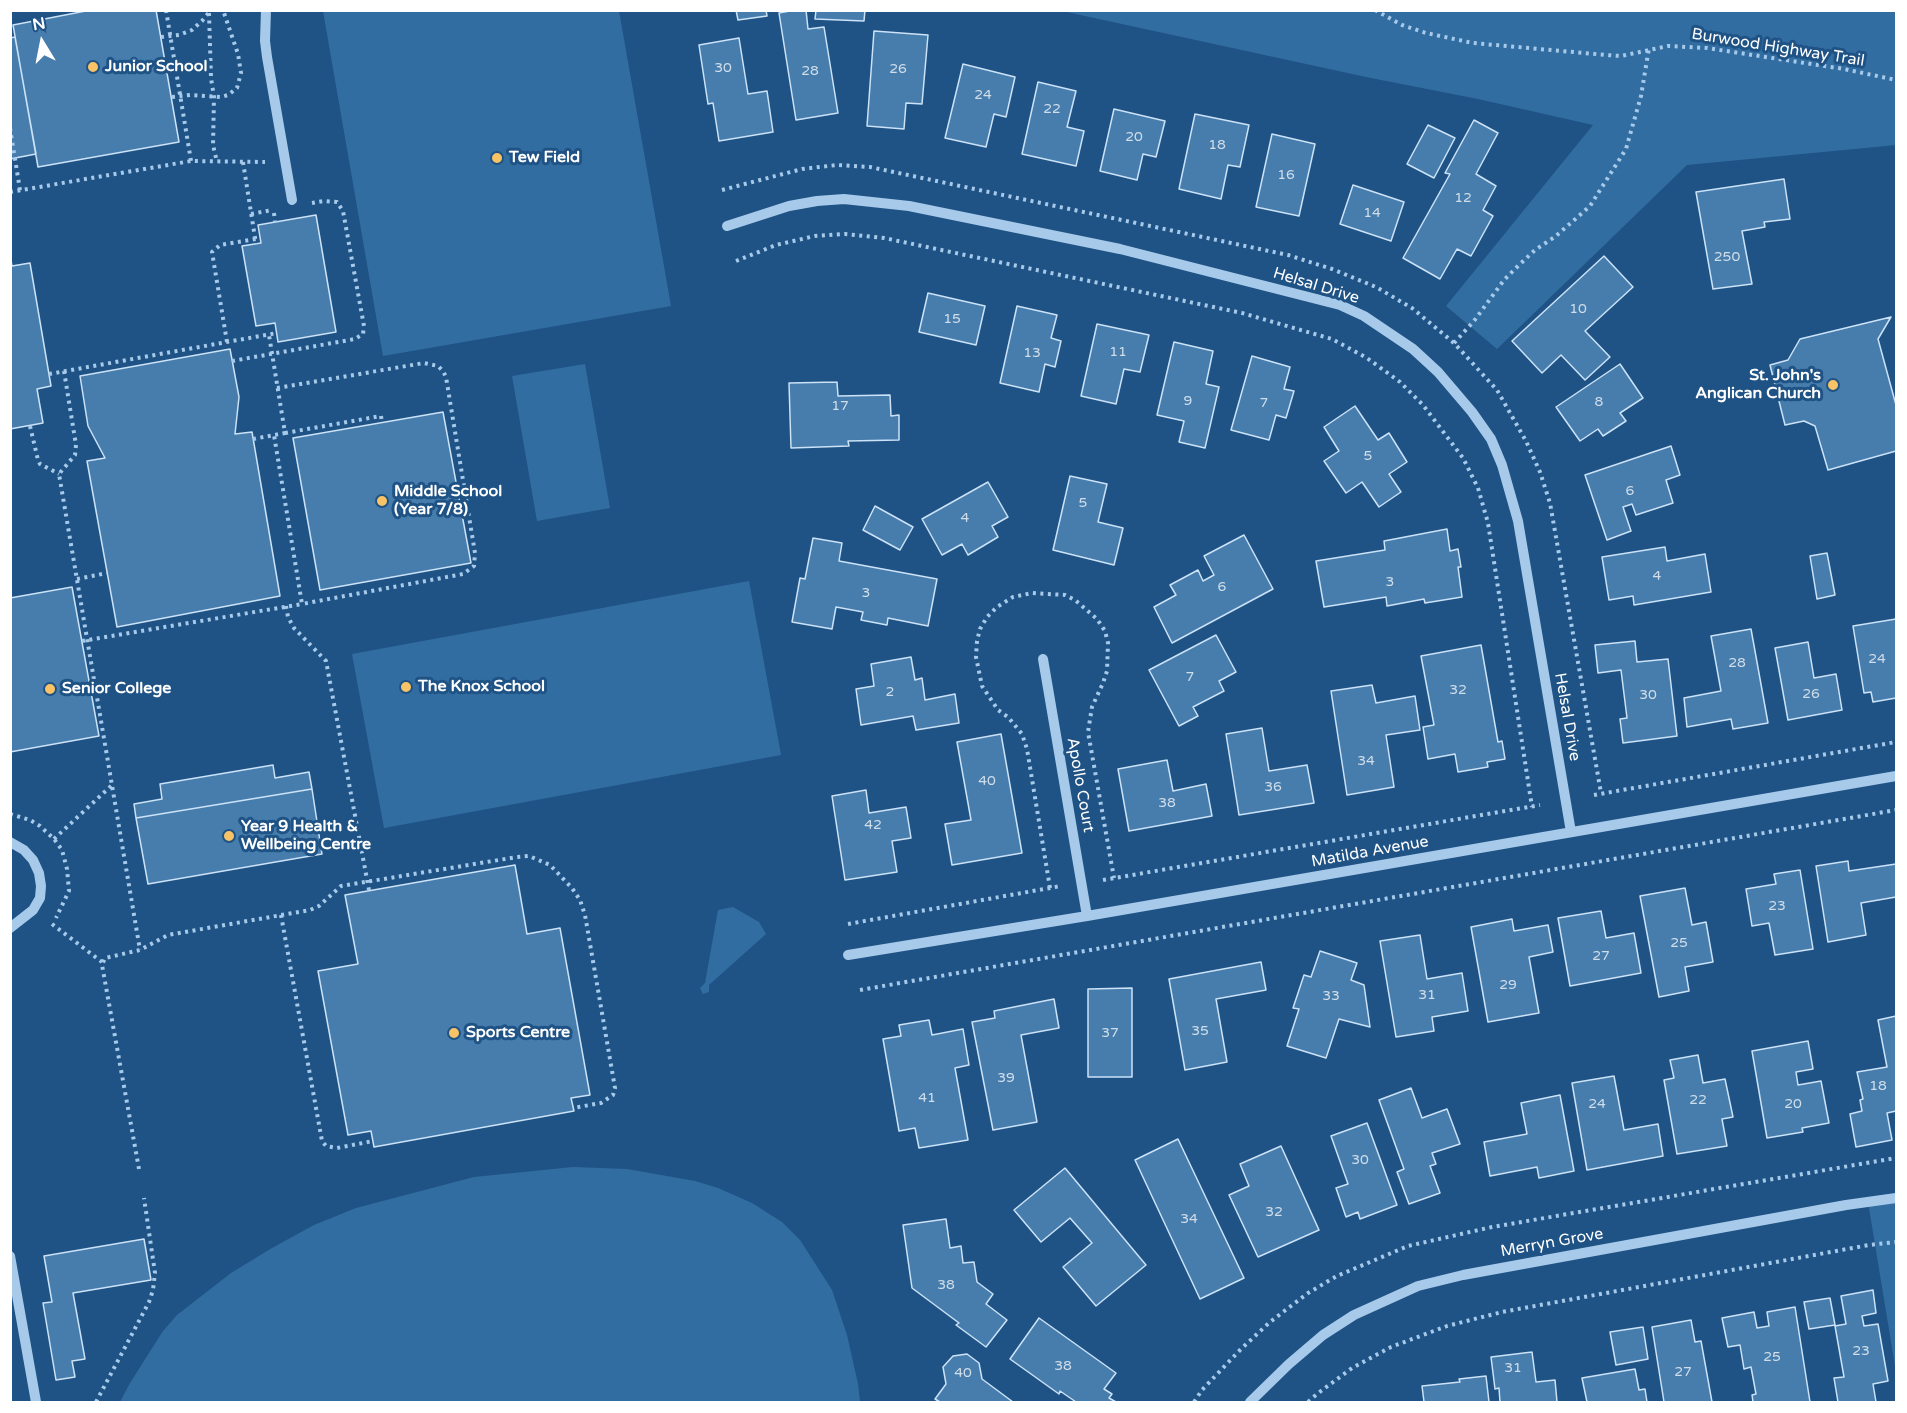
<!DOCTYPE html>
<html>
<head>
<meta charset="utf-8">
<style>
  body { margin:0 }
  #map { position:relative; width:1907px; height:1413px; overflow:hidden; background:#1f5385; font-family:"Varela Round",sans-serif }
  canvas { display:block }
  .frame { position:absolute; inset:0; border:12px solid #fff; pointer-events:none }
  .north { position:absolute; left:12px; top:12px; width:60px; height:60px; -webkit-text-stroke:4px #1f5385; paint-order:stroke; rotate:350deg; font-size:16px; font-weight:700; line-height:24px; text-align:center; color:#fff }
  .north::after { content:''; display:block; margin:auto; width:21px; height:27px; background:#fff; clip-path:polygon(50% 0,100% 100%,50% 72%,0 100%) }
</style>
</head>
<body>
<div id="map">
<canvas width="1907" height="1413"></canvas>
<div class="frame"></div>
<div class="north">N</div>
</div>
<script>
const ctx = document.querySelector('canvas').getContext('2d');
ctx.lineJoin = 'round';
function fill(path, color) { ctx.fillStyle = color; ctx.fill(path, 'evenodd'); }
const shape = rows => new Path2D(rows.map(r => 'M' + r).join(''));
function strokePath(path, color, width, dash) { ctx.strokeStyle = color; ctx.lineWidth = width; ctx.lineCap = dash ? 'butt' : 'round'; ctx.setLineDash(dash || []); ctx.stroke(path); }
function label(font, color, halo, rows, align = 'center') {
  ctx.font = font + ' "Varela Round",sans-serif'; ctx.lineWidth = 6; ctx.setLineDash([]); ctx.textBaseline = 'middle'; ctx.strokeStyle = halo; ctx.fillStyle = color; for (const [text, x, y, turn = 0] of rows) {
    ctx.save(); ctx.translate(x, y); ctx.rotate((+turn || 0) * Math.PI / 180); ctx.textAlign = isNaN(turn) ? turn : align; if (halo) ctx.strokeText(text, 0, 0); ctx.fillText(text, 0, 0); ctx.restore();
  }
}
fill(shape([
  [323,11,619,11,671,306,383,356],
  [1062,11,1896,11,1896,145,1687,165,1497,349,1446,306,1593,125,1478,99,1366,77],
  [585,364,610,508,537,521,512,376],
  [749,581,781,755,384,828,352,654],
  [733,907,759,922,766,934,709,985,709,992,703,994,700,988,705,983,718,910],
  [573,1167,627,1169,695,1181,718,1188,752,1203,782,1222,800,1240,832,1290,847,1335,858,1384,860,1402,120,1402,130,1383,163,1331,177,1315,231,1273,272,1248,314,1225,356,1208,474,1177],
  [1896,1198,1896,1372,1868,1202]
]), '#326da2');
const building = shape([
  [91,10,156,10,179,142,38,167,13,25,91,10],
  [736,10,766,10,767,16,738,20,736,10],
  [795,10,806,10,808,29,824,27,838,113,796,120,779,13,795,10],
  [816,10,865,10,864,21,815,19,816,10],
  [874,31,928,35,922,104,906,103,904,129,867,126,874,31],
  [15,37,36,154,10,159,10,38,15,37],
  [739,38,748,94,767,91,773,132,719,141,713,103,708,104,699,45,739,38],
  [963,64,1015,77,1006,117,994,114,986,147,945,138,963,64],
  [1038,82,1076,91,1067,127,1084,131,1076,166,1022,154,1038,82],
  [1114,109,1165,121,1156,157,1143,154,1137,180,1100,171,1114,109],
  [1195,114,1249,125,1240,167,1228,165,1221,199,1179,189,1195,114],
  [1474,120,1498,133,1476,174,1496,186,1483,210,1493,216,1471,256,1457,249,1440,279,1403,258,1450,174,1445,173,1474,120],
  [1428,125,1455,138,1434,178,1407,164,1428,125],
  [1272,134,1315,144,1299,216,1256,207,1272,134],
  [1784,179,1790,219,1764,222,1765,227,1742,231,1752,284,1713,289,1696,192,1784,179],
  [1353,185,1404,202,1391,241,1340,224,1353,185],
  [316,215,336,332,278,342,275,323,256,326,242,246,261,243,258,225,316,215],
  [10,256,12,266,30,263,51,386,37,389,43,423,10,429,10,256],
  [1604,256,1633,287,1585,331,1610,357,1585,380,1561,355,1542,373,1512,341,1604,256],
  [928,293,985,306,976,345,919,332,928,293],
  [1017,306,1057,315,1051,338,1061,341,1055,367,1045,364,1039,392,1000,383,1017,306],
  [1891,317,1878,339,1896,405,1896,451,1828,470,1815,426,1804,421,1785,425,1770,365,1788,360,1800,339,1891,317],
  [1097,324,1149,335,1140,372,1124,369,1116,404,1081,396,1097,324],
  [1174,342,1213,351,1206,384,1219,387,1205,448,1179,442,1184,421,1157,415,1174,342],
  [230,349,239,397,235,434,252,432,280,596,117,627,87,461,105,458,88,426,80,376,230,349],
  [1252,356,1290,367,1284,389,1294,391,1286,418,1276,415,1269,440,1231,430,1252,356],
  [1620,364,1643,398,1620,413,1626,421,1603,436,1598,429,1580,441,1556,407,1620,364],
  [837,382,838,396,890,395,891,416,899,415,899,440,848,441,849,446,791,448,789,383,837,382],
  [1355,406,1378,440,1389,433,1407,462,1389,474,1401,492,1379,507,1362,482,1346,493,1324,461,1339,451,1324,427,1355,406],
  [443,412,471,563,320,590,293,438,443,412],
  [1671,446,1680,475,1666,480,1673,503,1636,515,1632,504,1623,507,1631,531,1607,540,1585,475,1671,446],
  [1070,476,1107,484,1098,522,1123,528,1114,565,1053,550,1070,476],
  [988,482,1008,517,992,526,998,537,968,555,962,544,942,555,922,519,988,482],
  [875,506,913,527,900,550,863,530,875,506],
  [1447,529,1450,551,1458,549,1461,567,1458,567,1462,597,1425,603,1424,599,1387,606,1386,597,1324,607,1316,561,1385,550,1384,541,1447,529],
  [1244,535,1273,589,1172,643,1154,607,1176,595,1170,585,1198,570,1203,581,1214,575,1204,556,1244,535],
  [813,538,842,543,839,561,937,579,928,626,888,618,887,625,861,620,863,612,836,607,832,629,792,622,800,578,805,579,813,538],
  [1665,547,1667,561,1705,554,1711,592,1634,605,1633,596,1609,600,1602,557,1665,547],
  [1827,553,1835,595,1817,599,1810,556,1827,553],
  [72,587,99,736,10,752,10,598,72,587],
  [1896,619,1896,698,1873,702,1871,692,1864,693,1853,626,1896,619],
  [1751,629,1768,723,1733,729,1731,719,1687,727,1684,698,1721,691,1711,636,1751,629],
  [1216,635,1236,672,1219,681,1224,691,1193,707,1198,716,1179,726,1149,670,1216,635],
  [1635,641,1637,662,1668,659,1677,736,1623,743,1620,719,1627,718,1621,670,1598,673,1595,645,1635,641],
  [1808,642,1814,678,1836,674,1842,710,1788,720,1775,648,1808,642],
  [1481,645,1498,742,1502,741,1505,759,1487,762,1488,767,1458,772,1455,754,1428,759,1423,727,1434,725,1421,656,1481,645],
  [911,657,915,680,922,678,925,700,955,694,959,723,916,730,913,716,861,725,856,689,874,686,871,664,911,657],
  [1372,685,1376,703,1415,696,1420,730,1386,735,1394,787,1347,795,1331,691,1372,685],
  [1262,728,1269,771,1307,765,1314,803,1239,815,1226,734,1262,728],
  [1001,734,1022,853,952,865,945,824,971,820,957,742,1001,734],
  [1167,760,1173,791,1206,784,1212,816,1129,831,1118,769,1167,760],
  [273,765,275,778,309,772,312,789,136,818,134,804,162,799,160,784,273,765],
  [312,789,322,854,148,884,136,818,312,789],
  [866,790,869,813,906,807,911,838,892,841,897,872,845,880,832,796,866,790],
  [1848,861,1849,871,1896,864,1896,897,1861,903,1866,935,1828,942,1816,866,1848,861],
  [515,865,527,934,560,928,590,1095,571,1098,574,1111,374,1147,371,1131,348,1135,318,971,358,964,345,895,515,865],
  [1800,870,1813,949,1775,955,1769,923,1752,926,1746,889,1776,884,1774,874,1800,870],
  [1685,888,1692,925,1706,922,1713,962,1685,967,1689,991,1659,997,1640,896,1685,888],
  [1601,911,1606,938,1634,933,1641,973,1570,986,1558,918,1601,911],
  [1512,919,1514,931,1548,925,1553,952,1529,957,1539,1013,1488,1022,1471,927,1512,919],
  [1420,935,1427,979,1462,973,1468,1011,1432,1017,1434,1031,1396,1037,1380,941,1420,935],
  [1320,951,1357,963,1351,980,1364,985,1370,1027,1339,1019,1326,1058,1287,1046,1299,1009,1293,1008,1304,975,1311,977,1320,951],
  [1261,962,1266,990,1216,999,1227,1062,1185,1070,1169,979,1261,962],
  [1132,988,1132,1077,1088,1077,1088,989,1132,988],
  [1054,999,1059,1028,1021,1035,1037,1122,993,1130,972,1022,995,1018,994,1011,1054,999],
  [1896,1016,1896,1111,1887,1113,1892,1140,1856,1147,1850,1114,1862,1111,1860,1100,1863,1099,1857,1072,1887,1067,1878,1020,1896,1016],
  [929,1020,932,1035,963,1029,969,1065,955,1068,968,1140,919,1148,915,1128,899,1131,883,1039,901,1036,899,1025,929,1020],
  [1808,1041,1813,1069,1796,1072,1798,1085,1821,1081,1829,1123,1802,1128,1803,1132,1767,1138,1752,1051,1808,1041],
  [1698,1055,1703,1083,1725,1079,1733,1117,1722,1119,1727,1146,1677,1154,1664,1080,1674,1078,1670,1060,1698,1055],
  [1614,1076,1624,1130,1658,1124,1663,1156,1587,1170,1572,1083,1614,1076],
  [1411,1088,1422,1118,1447,1109,1460,1144,1432,1153,1436,1164,1430,1166,1440,1193,1409,1204,1397,1172,1404,1169,1379,1100,1411,1088],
  [1560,1095,1574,1171,1539,1178,1537,1167,1490,1176,1484,1142,1527,1134,1521,1103,1560,1095],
  [1367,1123,1397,1205,1360,1219,1358,1212,1346,1217,1336,1188,1348,1184,1331,1136,1367,1123],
  [1178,1139,1244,1278,1200,1299,1135,1160,1178,1139],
  [1281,1146,1319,1230,1258,1257,1229,1195,1249,1186,1240,1164,1281,1146],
  [1065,1168,1146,1265,1096,1306,1063,1267,1092,1243,1070,1218,1041,1242,1014,1210,1065,1168],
  [946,1219,950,1248,961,1246,963,1263,974,1262,977,1282,993,1294,986,1304,1007,1320,986,1347,956,1325,959,1323,912,1288,903,1225,946,1219],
  [144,1239,151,1280,73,1293,85,1359,72,1361,75,1377,56,1380,43,1303,52,1302,44,1256,144,1239],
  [1873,1290,1876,1313,1862,1316,1864,1326,1878,1324,1888,1381,1873,1384,1876,1402,1838,1402,1834,1378,1844,1377,1835,1326,1846,1324,1841,1296,1873,1290],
  [1830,1298,1835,1325,1809,1329,1804,1302,1830,1298],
  [1795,1307,1810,1402,1753,1402,1752,1395,1756,1394,1751,1367,1744,1369,1740,1345,1728,1347,1722,1318,1754,1312,1757,1328,1769,1326,1767,1312,1795,1307],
  [1039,1318,1116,1373,1104,1389,1112,1394,1109,1398,1116,1402,1076,1402,1060,1391,1059,1394,1010,1359,1039,1318],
  [1691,1320,1695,1342,1701,1341,1712,1402,1664,1402,1652,1327,1691,1320],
  [1643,1327,1648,1359,1616,1365,1610,1332,1643,1327],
  [1532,1352,1536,1382,1555,1380,1557,1402,1500,1402,1499,1388,1495,1389,1491,1357,1532,1352],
  [967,1354,979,1363,982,1379,1013,1402,940,1402,935,1399,946,1384,943,1367,953,1356,967,1354],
  [1635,1369,1639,1390,1645,1389,1647,1402,1587,1402,1582,1378,1635,1369],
  [1486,1376,1489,1402,1424,1402,1422,1386,1460,1382,1459,1379,1486,1376]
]);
fill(building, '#477dad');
strokePath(building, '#cbe2f7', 1.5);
strokePath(shape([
  [166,10,191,161],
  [1375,10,1402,25,1426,33,1473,43,1606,55,1621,56,1668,46,1707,48,1844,69,1896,80],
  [209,13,211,78,214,97,213,145,217,162],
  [161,37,179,35,192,30,202,21,211,10],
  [172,97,190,95,221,97,228,95,237,88,241,73,238,54,223,10],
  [10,128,20,190],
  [243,162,256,244],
  [722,190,802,169,837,165,870,167,1288,255,1332,269,1376,287,1412,308,1454,343,1497,390,1526,441,1540,472,1550,503,1601,793],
  [10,192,191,161,265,162],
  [274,213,275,222],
  [251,214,272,210],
  [736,261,776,245,815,236,845,234,884,238,1242,313,1332,339,1367,358,1400,382,1423,405,1463,458,1478,488,1488,523,1532,807],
  [227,342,212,252,220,245,256,239],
  [1454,343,1474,321,1504,280,1518,266,1535,250,1556,236,1590,206,1626,149,1641,96,1649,48],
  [232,361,355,339,363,334,364,326,343,211,337,202,324,201,312,203],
  [64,371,76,445,75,455,59,474,140,950],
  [49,374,277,333],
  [277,388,424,363,438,366,443,371,446,377,475,553,474,566,463,574,302,604],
  [30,426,38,460,40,464,59,474],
  [285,433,381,416,382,422],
  [253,439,285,433,269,335],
  [77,579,107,573],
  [286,606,288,617,294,628,326,661,369,890],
  [82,641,302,604,274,435],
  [1594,795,1896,742],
  [10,814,30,820,40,826,54,839,62,850,67,869,69,891,56,918],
  [54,839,112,785],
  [1103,880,1540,805],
  [1050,888,1027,749,1022,734,1008,717,998,710,982,686,976,657,977,641,980,629,987,617,997,607,1013,597,1032,593,1065,595,1075,600,1097,619,1105,631,1108,643,1107,671,1103,683,1092,707,1088,732,1114,878],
  [281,915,322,1141,326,1146,337,1148,373,1141],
  [52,924,102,962],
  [848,924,1061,886],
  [860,990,1896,810],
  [139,1169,102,965,105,958,140,950,168,935,310,910,319,906,341,886,517,857,529,856,550,865,572,888,580,900,585,915,615,1088,613,1095,601,1103,573,1108],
  [96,1402,149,1302,153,1290,155,1273,144,1198],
  [1194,1402,1202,1390,1240,1350,1270,1322,1308,1293,1337,1276,1408,1246,1492,1227,1896,1158],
  [1308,1402,1317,1394,1352,1368,1391,1347,1447,1326,1502,1312,1869,1245,1896,1242]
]), '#a7caea', 4, [3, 4.5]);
strokePath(shape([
  [266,10,265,41,267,57,292,200],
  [727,226,789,206,817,201,844,199,909,206,1120,249,1340,305,1364,316,1413,349,1438,372,1472,412,1491,439,1502,465,1518,521,1571,832],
  [1043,659,1087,916],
  [10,842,24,850,33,860,39,873,41,886,40,898,33,910,10,928],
  [848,955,1087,916,1896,776],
  [10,1256,36,1402],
  [1250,1402,1289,1364,1323,1335,1354,1315,1418,1286,1463,1275,1846,1205,1896,1198]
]), '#a7caea', 10);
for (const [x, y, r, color] of [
  [93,67,6,"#f8c366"],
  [497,158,6,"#f8c366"],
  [1833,385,6,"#f8c366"],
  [382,501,6,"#f8c366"],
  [406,687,6,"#f8c366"],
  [50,689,6,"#f8c366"],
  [229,836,6,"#f8c366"],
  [454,1033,6,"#f8c366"]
]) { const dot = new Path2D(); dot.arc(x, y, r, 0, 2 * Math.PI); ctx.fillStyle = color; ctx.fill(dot); strokePath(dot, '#1f5385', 2); }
label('14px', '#d1deea', null, [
  ["30",723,68],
  ["26",898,69],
  ["28",810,71],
  ["24",983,95],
  ["22",1052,109],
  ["20",1134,137],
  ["18",1217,145],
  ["16",1286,175],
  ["12",1463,198],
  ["14",1372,213],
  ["250",1727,257],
  ["10",1578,309],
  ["15",952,319],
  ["11",1118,352],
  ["13",1032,353],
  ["9",1188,401],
  ["8",1599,402],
  ["7",1264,403],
  ["17",840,406],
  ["5",1368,456],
  ["6",1630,491],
  ["5",1083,503],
  ["4",965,518],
  ["4",1657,576],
  ["3",1390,582],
  ["6",1222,587],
  ["3",866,593],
  ["24",1877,659],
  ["28",1737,663],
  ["7",1190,677],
  ["32",1458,690],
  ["2",890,692],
  ["26",1811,694],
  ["30",1648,695],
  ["34",1366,761],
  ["40",987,781],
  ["36",1273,787],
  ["38",1167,803],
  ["42",873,825],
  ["23",1777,906],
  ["25",1679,943],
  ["27",1601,956],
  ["29",1508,985],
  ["31",1427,995],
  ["33",1331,996],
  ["35",1200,1031],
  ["37",1110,1033],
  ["39",1006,1078],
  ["18",1878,1086],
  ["41",927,1098],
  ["22",1698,1100],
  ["24",1597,1104],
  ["20",1793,1104],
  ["30",1360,1160],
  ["32",1274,1212],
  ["34",1189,1219],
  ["38",946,1285],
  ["23",1861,1351],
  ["25",1772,1357],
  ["38",1063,1366],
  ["31",1513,1368],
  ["27",1683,1372],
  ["40",963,1373]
]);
label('16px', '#fff', '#1f5385', [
  ["Burwood Highway Trail",1778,48,9],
  ["Helsal Drive",1316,286,17],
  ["Helsal Drive",1567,717,80],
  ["Apollo Court",1080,785,80],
  ["Matilda Avenue",1370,852,-10],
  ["Merryn Grove",1552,1243,-10]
]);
label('bold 16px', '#fff', '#1f5385', [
  ["Junior School",105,67],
  ["Tew Field",509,158],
  ["St. John's",1821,376,"right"],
  ["Anglican Church",1821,394,"right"],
  ["Middle School",394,492],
  ["(Year 7/8)",394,510],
  ["The Knox School",418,687],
  ["Senior College",62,689],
  ["Year 9 Health &",241,827],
  ["Wellbeing Centre",241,845],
  ["Sports Centre",466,1033]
], 'left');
</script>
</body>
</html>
